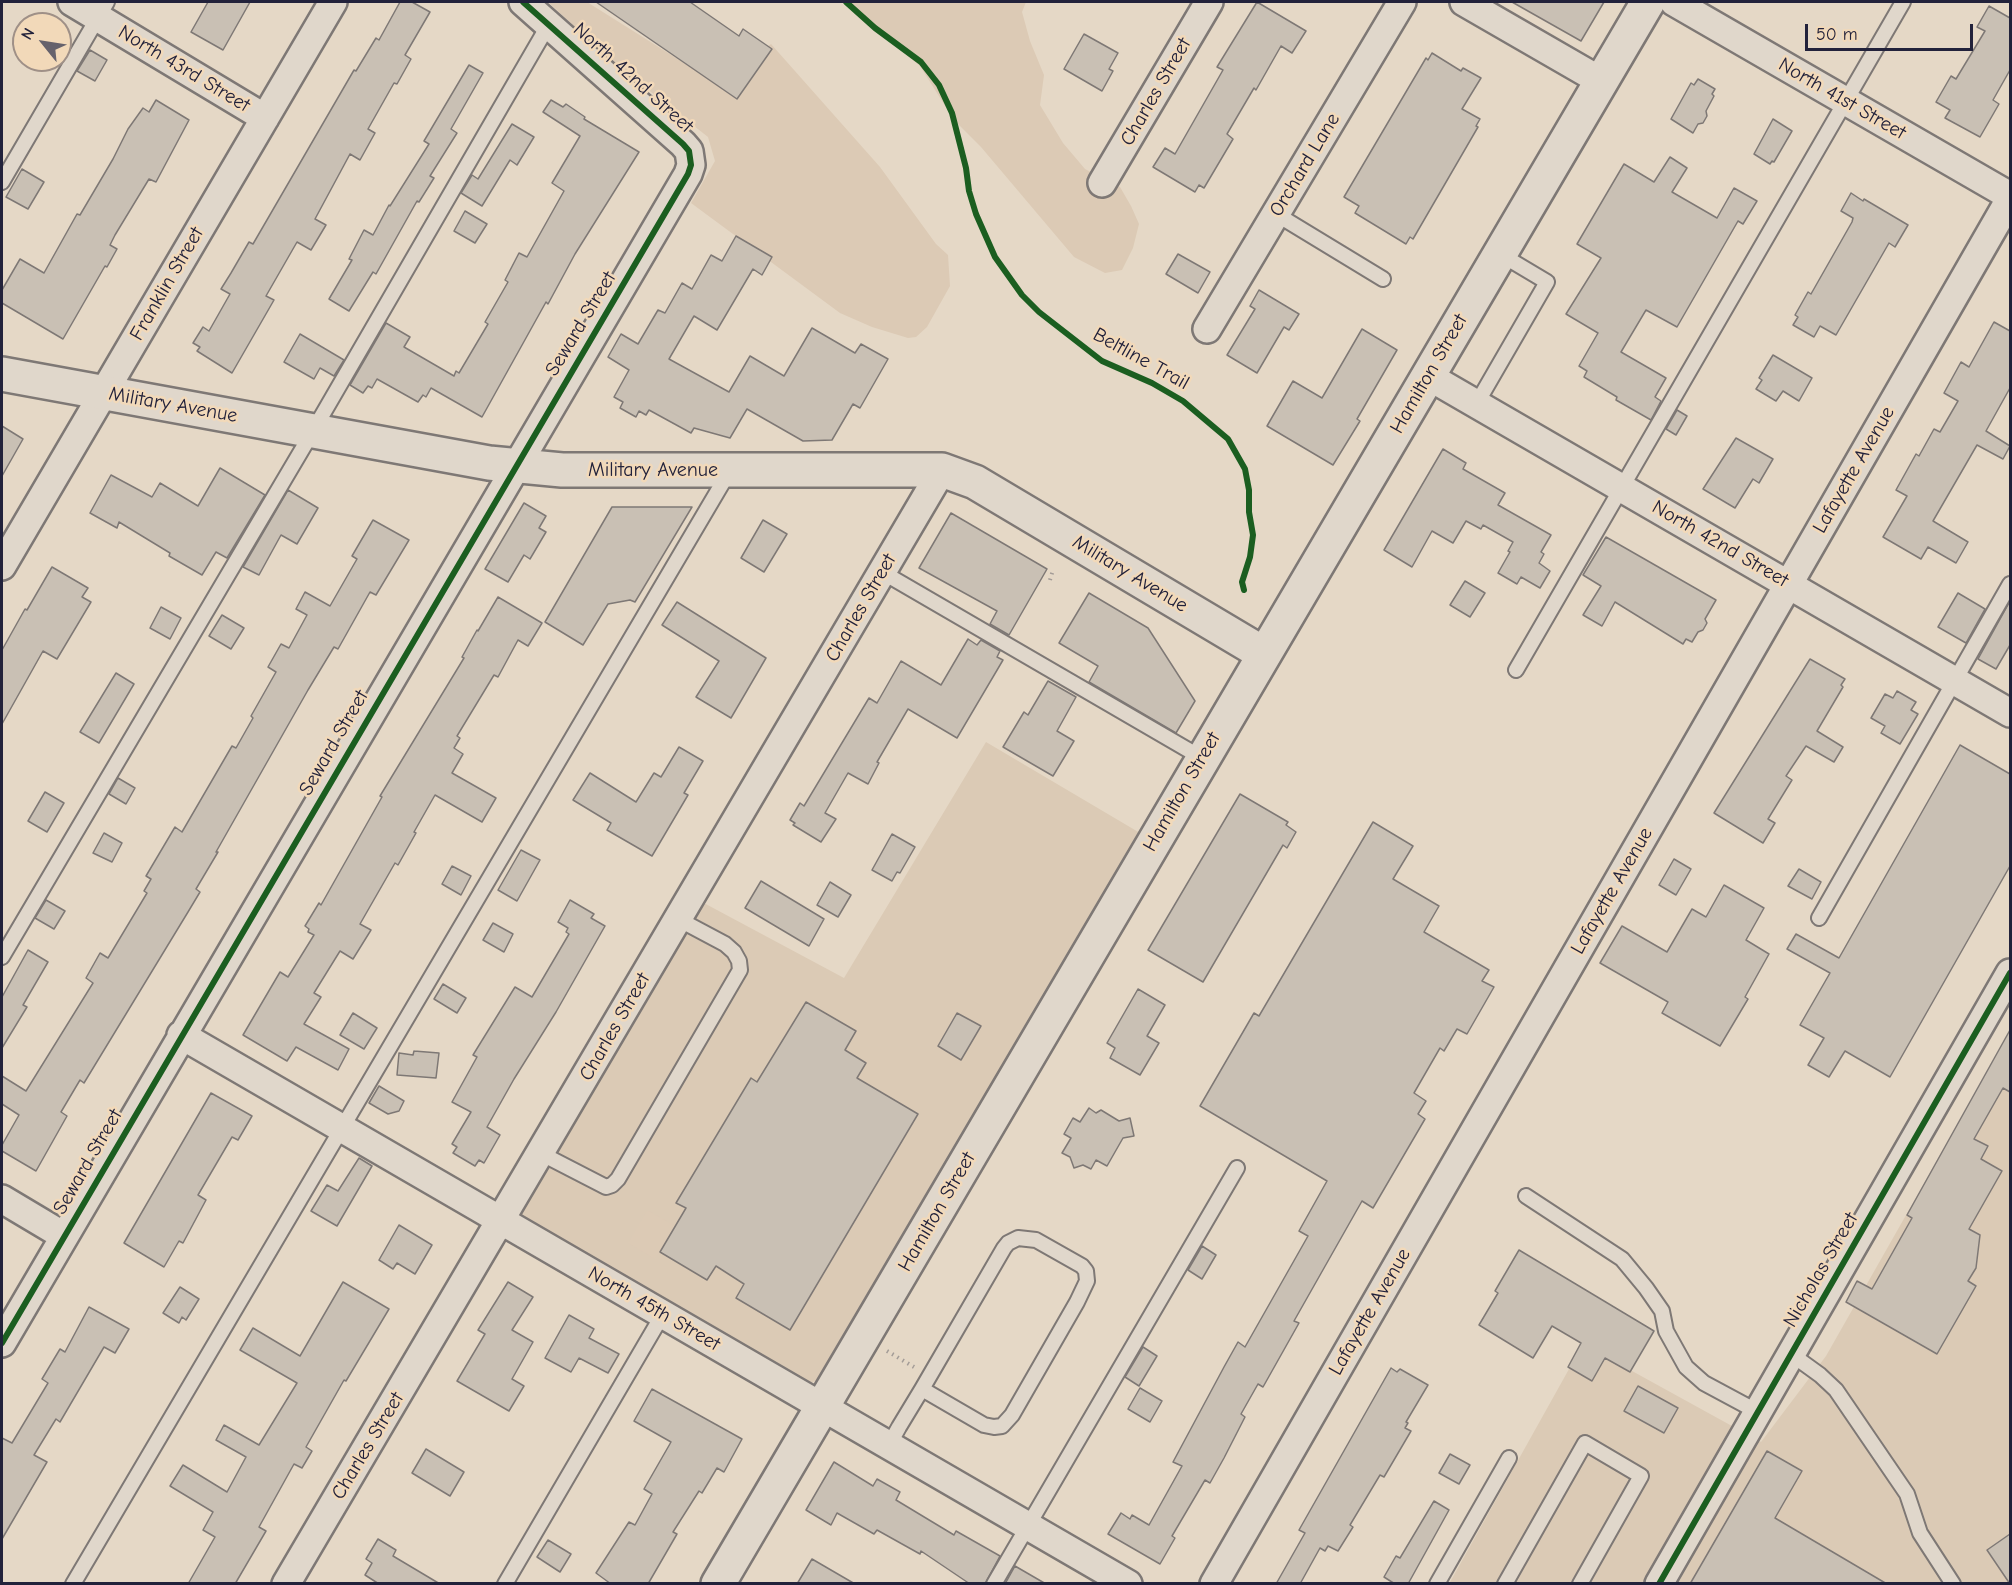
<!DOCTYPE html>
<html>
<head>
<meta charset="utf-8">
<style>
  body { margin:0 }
  #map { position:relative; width:2012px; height:1585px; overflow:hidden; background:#e5d8c6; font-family:"Comic Neue",sans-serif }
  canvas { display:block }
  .frame { position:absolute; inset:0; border:3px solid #22223b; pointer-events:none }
  .north { position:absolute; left:12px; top:12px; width:60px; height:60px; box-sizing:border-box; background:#f2d9b9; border:2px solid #9f9087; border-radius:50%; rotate:300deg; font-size:16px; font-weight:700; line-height:24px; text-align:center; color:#22223b }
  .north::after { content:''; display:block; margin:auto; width:21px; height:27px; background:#66626c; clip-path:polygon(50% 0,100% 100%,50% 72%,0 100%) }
  .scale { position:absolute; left:1805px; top:24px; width:168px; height:27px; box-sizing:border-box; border:3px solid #22223b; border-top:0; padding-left:8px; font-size:18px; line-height:21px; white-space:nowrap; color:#22223b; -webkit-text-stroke:4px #f2d9b9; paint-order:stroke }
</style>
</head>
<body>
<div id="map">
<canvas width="2012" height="1585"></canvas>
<div class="frame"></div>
<div class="north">N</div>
<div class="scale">50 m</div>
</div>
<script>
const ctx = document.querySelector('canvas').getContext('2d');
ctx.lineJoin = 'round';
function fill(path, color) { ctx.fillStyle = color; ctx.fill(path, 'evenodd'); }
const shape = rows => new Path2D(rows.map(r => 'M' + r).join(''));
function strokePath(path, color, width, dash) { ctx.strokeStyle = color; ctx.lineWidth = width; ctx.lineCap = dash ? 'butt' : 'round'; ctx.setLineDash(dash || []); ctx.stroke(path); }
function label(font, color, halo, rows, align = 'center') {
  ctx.font = font + ' "Comic Neue",sans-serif'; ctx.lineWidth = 5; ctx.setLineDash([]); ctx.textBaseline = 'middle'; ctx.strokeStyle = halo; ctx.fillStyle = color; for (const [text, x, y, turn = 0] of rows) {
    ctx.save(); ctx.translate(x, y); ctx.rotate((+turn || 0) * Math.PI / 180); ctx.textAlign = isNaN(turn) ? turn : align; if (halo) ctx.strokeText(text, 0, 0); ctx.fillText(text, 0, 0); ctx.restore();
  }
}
fill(shape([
  [986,742,1140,833,816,1381,809,1383,801,1381,523,1219,520,1214,522,1208,702,902,844,978],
  [2010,1032,2010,1583,1449,1584,1583,1344,1761,1442,1826,1356]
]), '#dbcab5');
fill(shape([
  [548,2,587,2,719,85,771,44,880,167,936,244,948,255,950,286,927,327,916,337,908,338,872,327,840,313,691,203,715,161,708,137,613,62],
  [843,2,1026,2,1022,12,1030,41,1044,75,1040,105,1063,143,1085,169,1120,187,1131,206,1139,224,1133,248,1122,270,1105,273,1074,257,981,147,954,120,920,66],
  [647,1210,675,1226,655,1259,628,1243]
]), '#dccab5');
const building = shape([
  [208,2,250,2,223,50,191,32,208,2],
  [400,2,412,2,430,12,405,55,411,59,397,84,394,83,368,129,375,133,360,160,350,154,315,219,326,225,311,250,297,242,266,296,274,300,232,373,197,351,200,347,193,343,203,327,209,331,230,294,221,289,231,273,249,242,253,244,354,70,356,71,376,38,379,40,400,2],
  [596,2,690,2,739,36,743,29,772,49,737,99,596,2],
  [1257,2,1306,31,1292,53,1281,46,1256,90,1254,88,1227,134,1233,139,1204,188,1199,185,1195,192,1153,167,1165,148,1175,154,1223,70,1217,67,1257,2],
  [1512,2,1604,2,1581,41,1512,2],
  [1989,6,2010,18,2010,70,1993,100,1999,104,1980,137,1945,118,1950,110,1936,102,1951,76,1956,79,1985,31,1977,27,1989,6],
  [1084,34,1118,53,1109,69,1113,71,1102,91,1064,69,1084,34],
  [90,50,107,60,95,81,77,71,90,50],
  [1432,53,1461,71,1463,68,1481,78,1462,109,1480,119,1476,126,1478,127,1413,239,1410,237,1406,244,1355,213,1359,206,1344,197,1426,58,1428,60,1432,53],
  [469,65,483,73,451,129,457,133,430,176,434,178,419,202,417,201,376,274,373,272,349,311,329,299,352,260,349,259,364,230,373,235,389,205,390,206,429,144,424,141,469,65],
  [1698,79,1715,89,1712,94,1714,96,1706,111,1707,116,1703,123,1698,124,1693,133,1671,119,1691,83,1694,85,1698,79],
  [156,100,189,120,156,182,149,179,115,235,110,245,117,249,107,267,105,266,63,339,2,303,2,290,20,259,44,273,77,214,80,215,113,159,128,129,143,108,149,112,156,100],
  [551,100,563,107,566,104,585,117,584,119,639,152,575,254,548,304,546,302,482,417,431,388,426,397,423,395,418,402,377,379,372,388,368,386,363,393,350,385,386,323,410,337,404,347,454,376,456,371,459,373,488,324,485,322,508,282,505,280,519,253,527,257,564,191,552,183,580,136,543,112,551,100],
  [1773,119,1792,131,1774,162,1772,161,1770,164,1754,154,1773,119],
  [512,124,534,137,517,165,510,160,482,206,461,193,472,175,478,179,512,124],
  [1670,157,1687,168,1672,192,1717,218,1734,188,1757,201,1743,224,1738,221,1677,327,1646,310,1621,352,1666,378,1655,397,1661,401,1651,420,1616,400,1617,397,1584,377,1587,371,1579,366,1598,333,1566,314,1601,258,1577,244,1624,164,1654,182,1670,157],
  [22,169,44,182,28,209,6,197,22,169],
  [1851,193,1863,201,1864,199,1908,225,1895,247,1889,243,1836,335,1820,326,1814,337,1793,325,1798,317,1795,315,1808,292,1811,294,1852,222,1853,218,1841,211,1851,193],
  [465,211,487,224,475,243,454,231,465,211],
  [736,236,772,257,762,275,753,269,717,330,694,316,669,359,729,392,750,356,784,376,812,328,855,353,861,344,888,359,860,408,853,404,832,440,803,441,747,409,730,438,694,428,691,433,649,410,646,415,639,411,636,417,620,408,623,402,614,397,629,370,608,357,621,334,638,344,658,310,665,313,682,283,692,289,711,255,722,261,736,236],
  [1178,254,1210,272,1198,293,1166,274,1178,254],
  [1259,290,1299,314,1289,330,1284,327,1257,373,1227,355,1255,309,1250,306,1259,290],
  [1994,322,2010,331,2010,388,1986,431,2010,446,2003,459,1977,445,1933,521,1968,542,1956,563,1928,547,1921,559,1883,537,1907,496,1896,490,1916,454,1919,456,1934,429,1940,432,1958,401,1944,393,1961,362,1969,367,1994,322],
  [1362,329,1397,350,1357,419,1360,421,1333,465,1267,426,1293,381,1322,398,1362,329],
  [300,334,344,360,334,376,320,368,314,379,284,362,300,334],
  [1773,355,1812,378,1799,401,1783,391,1776,401,1756,389,1762,380,1759,378,1773,355],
  [1677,410,1687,416,1676,435,1666,429,1677,410],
  [2,426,23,439,2,476,2,426],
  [1736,438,1773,459,1759,483,1753,479,1735,508,1703,489,1736,438],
  [1443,449,1466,463,1463,469,1505,493,1498,505,1551,535,1541,552,1544,554,1539,563,1550,571,1540,588,1521,577,1517,584,1498,573,1510,552,1508,551,1513,542,1483,525,1481,529,1466,521,1453,543,1432,531,1412,567,1384,550,1443,449],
  [220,468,265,495,227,558,216,552,202,575,169,556,170,553,119,522,117,528,90,513,111,475,152,497,160,483,198,506,220,468],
  [288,490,318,508,297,544,281,535,259,575,243,567,288,490],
  [524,503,546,516,539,528,546,532,530,559,524,555,508,582,485,569,524,503],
  [612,507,692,507,635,602,630,600,608,604,583,645,545,622,612,507],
  [951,513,1047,569,1009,635,990,624,997,611,919,568,951,513],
  [373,520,409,540,376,595,370,592,338,649,334,647,308,690,216,852,218,852,196,889,200,892,188,912,84,1083,80,1080,61,1112,67,1116,36,1171,2,1151,2,1145,19,1115,2,1104,2,1076,26,1091,93,983,86,978,100,953,108,958,147,893,144,891,151,879,146,876,175,827,182,832,232,746,236,748,253,718,251,716,276,672,268,667,281,644,289,648,307,615,296,609,305,592,330,606,357,559,352,556,373,520],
  [763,520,787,534,764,572,741,558,763,520],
  [1606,537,1716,600,1705,619,1707,623,1703,630,1698,632,1692,642,1686,639,1683,644,1615,602,1602,626,1583,615,1601,586,1583,575,1606,537],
  [52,567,88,588,82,597,91,602,57,659,43,651,2,724,2,650,25,609,27,610,52,567],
  [1465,581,1485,593,1470,617,1450,605,1465,581],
  [1089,593,1148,628,1195,701,1176,733,1089,682,1098,666,1059,643,1089,593],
  [1958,593,1985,609,1966,643,1938,627,1958,593],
  [498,597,542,623,528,646,518,640,498,677,494,675,457,736,460,738,454,748,463,754,452,773,496,798,482,822,435,795,414,832,416,833,398,865,395,863,360,924,371,930,353,959,340,951,314,993,321,997,304,1024,349,1049,338,1070,296,1047,287,1061,243,1035,280,972,288,977,314,935,308,932,309,929,305,926,319,903,321,905,382,797,380,796,464,658,462,657,477,630,478,631,498,597],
  [2010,601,2010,645,1996,669,1978,659,2010,601],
  [677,602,766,658,731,718,696,697,719,661,662,625,677,602],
  [161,607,181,618,170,639,150,628,161,607],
  [222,615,244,628,231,649,209,636,222,615],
  [968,639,977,645,981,640,1000,651,997,657,1003,660,957,738,908,709,877,762,879,763,868,784,848,773,825,813,836,819,821,842,793,825,795,823,790,820,800,803,804,806,869,698,877,703,901,661,941,685,968,639],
  [1810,659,1845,679,1841,685,1843,687,1817,731,1843,747,1834,762,1806,746,1786,776,1792,780,1768,819,1775,823,1763,843,1714,813,1810,659],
  [116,673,134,684,99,743,80,732,116,673],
  [1048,681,1076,697,1057,731,1074,741,1053,776,1003,747,1024,712,1028,715,1048,681],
  [1897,691,1916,702,1911,710,1918,714,1900,744,1881,733,1885,726,1871,718,1885,694,1893,698,1897,691],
  [1960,745,2010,774,2010,866,1890,1077,1845,1051,1829,1077,1808,1065,1824,1038,1800,1025,1830,973,1787,949,1796,934,1839,958,1960,745],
  [679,747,703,761,684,793,688,795,652,856,607,830,611,823,573,800,590,773,636,802,654,773,661,777,679,747],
  [118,778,135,788,126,804,109,794,118,778],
  [45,792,64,803,47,832,28,821,45,792],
  [1240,794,1288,822,1286,825,1296,832,1287,848,1283,845,1203,982,1148,950,1240,794],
  [1373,822,1413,846,1393,879,1439,906,1424,932,1489,970,1482,981,1494,987,1467,1034,1457,1029,1444,1051,1440,1048,1414,1093,1426,1101,1418,1114,1425,1119,1373,1208,1362,1201,1294,1321,1299,1323,1263,1387,1258,1384,1241,1414,1245,1417,1224,1458,1210,1483,1205,1480,1172,1536,1175,1538,1160,1564,1108,1534,1121,1513,1130,1519,1132,1515,1149,1525,1182,1466,1173,1462,1224,1367,1238,1342,1245,1347,1308,1236,1299,1231,1327,1181,1200,1106,1254,1013,1259,1016,1373,822],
  [104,833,122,843,112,862,93,853,104,833],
  [892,834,915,847,900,873,897,872,892,881,872,870,892,834],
  [521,850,540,860,517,901,498,890,521,850],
  [1674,859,1691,869,1676,895,1659,885,1674,859],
  [452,866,471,876,461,895,442,884,452,866],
  [1799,869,1821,882,1812,899,1788,886,1799,869],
  [761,881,824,919,809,946,745,908,761,881],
  [830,882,851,895,838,917,817,905,830,882],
  [1724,885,1764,908,1746,940,1769,954,1745,997,1748,999,1720,1046,1662,1013,1668,1002,1600,963,1622,926,1667,952,1692,909,1706,917,1724,885],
  [46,900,65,911,54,929,35,918,46,900],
  [570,900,594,914,591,918,605,926,556,1012,514,1079,487,1127,500,1135,484,1163,479,1160,475,1166,453,1153,457,1147,452,1144,471,1112,452,1102,477,1057,473,1055,515,987,532,997,569,934,566,932,568,928,558,922,570,900],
  [493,923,513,934,504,952,483,940,493,923],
  [28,950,48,962,23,1005,27,1007,2,1048,2,997,28,950],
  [443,984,466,998,457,1013,434,999,443,984],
  [1138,989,1165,1005,1147,1036,1159,1043,1140,1075,1110,1058,1115,1048,1107,1043,1138,989],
  [806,1002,856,1031,845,1050,866,1063,857,1078,918,1114,790,1330,736,1298,744,1284,716,1266,707,1280,660,1252,686,1208,676,1203,751,1078,757,1082,806,1002],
  [353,1013,377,1028,364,1049,340,1035,353,1013],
  [957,1013,981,1026,961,1060,938,1046,957,1013],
  [2010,1030,2010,1092,2003,1088,1974,1139,1988,1146,1981,1159,2002,1171,1969,1229,1980,1235,1976,1268,1968,1281,1976,1286,1937,1354,1846,1302,1857,1281,1872,1289,1912,1218,1907,1215,2010,1030],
  [414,1051,439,1053,436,1078,397,1075,399,1053,413,1055,414,1051],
  [379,1086,404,1101,399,1111,388,1114,369,1103,379,1086],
  [211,1093,252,1116,238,1140,232,1137,198,1195,206,1200,183,1243,179,1241,164,1267,124,1243,211,1093],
  [1089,1108,1096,1113,1101,1110,1119,1121,1130,1118,1134,1136,1123,1138,1107,1166,1096,1160,1091,1169,1083,1165,1074,1168,1070,1157,1062,1153,1071,1138,1064,1134,1073,1118,1080,1122,1089,1108],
  [359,1158,372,1166,337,1226,311,1211,327,1185,338,1191,359,1158],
  [399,1225,432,1245,415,1274,397,1263,393,1269,379,1260,399,1225],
  [1202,1246,1216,1255,1202,1279,1188,1270,1202,1246],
  [1519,1250,1654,1331,1630,1372,1605,1358,1592,1381,1568,1367,1581,1343,1552,1326,1533,1358,1479,1325,1498,1293,1495,1291,1519,1250],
  [343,1282,389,1309,346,1381,344,1380,306,1447,312,1451,302,1468,294,1464,259,1527,266,1531,235,1584,188,1584,215,1537,203,1530,213,1512,170,1486,183,1465,227,1492,246,1457,216,1440,224,1425,259,1445,297,1383,240,1350,253,1328,300,1356,343,1282],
  [508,1282,533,1297,512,1330,533,1342,512,1379,524,1386,509,1411,457,1381,485,1334,478,1330,508,1282],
  [180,1287,199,1299,186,1320,182,1317,179,1323,163,1313,180,1287],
  [89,1307,129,1329,115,1353,104,1347,60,1422,56,1419,34,1455,47,1462,2,1539,2,1438,12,1443,48,1383,42,1379,60,1349,65,1352,89,1307],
  [569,1315,594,1329,589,1338,619,1354,608,1373,579,1358,571,1372,545,1358,569,1315],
  [1143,1347,1157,1356,1139,1386,1125,1377,1143,1347],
  [1391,1368,1397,1372,1400,1369,1428,1385,1406,1422,1408,1423,1405,1428,1411,1431,1384,1477,1380,1475,1350,1525,1353,1527,1338,1551,1328,1546,1325,1551,1320,1548,1300,1584,1276,1584,1305,1533,1299,1530,1391,1368],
  [1638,1386,1678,1408,1664,1433,1624,1411,1638,1386],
  [1140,1388,1162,1401,1150,1422,1128,1409,1140,1388],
  [652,1389,742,1439,724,1472,717,1468,702,1493,699,1491,673,1532,677,1534,648,1584,611,1584,596,1573,629,1522,635,1525,652,1494,644,1489,671,1442,634,1421,652,1389],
  [426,1449,464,1472,450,1496,412,1473,426,1449],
  [1767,1451,1802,1471,1775,1518,1887,1584,1690,1584,1767,1451],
  [1450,1454,1470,1465,1459,1484,1439,1473,1450,1454],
  [834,1462,873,1486,877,1479,900,1492,896,1500,954,1535,956,1531,1000,1556,985,1584,970,1584,921,1551,920,1554,877,1530,874,1534,837,1513,831,1525,806,1510,834,1462],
  [1434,1501,1449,1510,1408,1584,1395,1584,1384,1577,1396,1556,1400,1558,1434,1501],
  [2010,1534,2010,1584,1987,1550,2010,1534],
  [378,1539,396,1550,393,1556,440,1584,379,1584,365,1575,372,1563,366,1559,378,1539],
  [548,1540,571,1554,560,1572,537,1557,548,1540],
  [812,1559,855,1584,797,1584,812,1559],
  [1015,1566,1046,1584,1005,1584,1015,1566]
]);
fill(building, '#c9c0b4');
strokePath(building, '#7e7875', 1.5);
const service = shape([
  [2,182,107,2],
  [1276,214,1383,279],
  [1477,403,1547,282,1500,254],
  [882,572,1202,758],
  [1516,670,1903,2],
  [1819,918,2010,584],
  [2,957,313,431,549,24],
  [540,1153,606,1187,612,1185,618,1179,740,970,739,961,734,952,725,944,678,919],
  [1526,1196,1622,1259,1646,1288,1662,1311,1666,1331,1686,1367,1704,1383,1758,1412],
  [1791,1354,1820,1375,1836,1390,1907,1494,1920,1533,1953,1584],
  [889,1445,899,1427,922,1389,1004,1248,1008,1243,1018,1238,1036,1240,1082,1266,1086,1271,1087,1281,1077,1302,1012,1415,1002,1426,994,1427,984,1425,922,1389],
  [73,1584,729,472],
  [505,1584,663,1314],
  [994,1584,1237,1168],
  [1437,1584,1509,1458],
  [1505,1584,1585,1443,1641,1476,1580,1584]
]);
const minor = shape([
  [72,2,265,118],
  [1464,2,1601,81],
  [1674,2,2010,196],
  [1102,183,1209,2],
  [1207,329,1402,2],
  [1428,376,2010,713],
  [2,566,333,2],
  [181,1035,1128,1584],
  [2,1199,64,1236],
  [2,1343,688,174,691,165,689,151,683,144,523,2],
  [286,1584,942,470],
  [1214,1584,2010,199],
  [1659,1584,2010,973]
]);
const tertiary = shape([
  [2,374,489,463,562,470,942,470,975,482,1264,654]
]);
const secondary = shape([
  [718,1584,1648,2]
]);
strokePath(service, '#7e7875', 18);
strokePath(minor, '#7e7875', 32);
strokePath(tertiary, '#7e7875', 38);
strokePath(secondary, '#7e7875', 38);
strokePath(shape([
  [1050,580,1053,570],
  [887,1351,914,1367]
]), '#a39c97', 4, [1.5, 4.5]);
strokePath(service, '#e0d7cb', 14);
strokePath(minor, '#e0d7cb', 27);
strokePath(tertiary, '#e0d7cb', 33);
strokePath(secondary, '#e0d7cb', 33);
strokePath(shape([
  [846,2,875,28,921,62,939,85,952,113,966,168,969,191,976,214,995,257,1022,295,1039,312,1102,361,1152,383,1183,401,1228,439,1245,469,1249,490,1249,512,1253,535,1250,557,1242,582,1244,590],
  [2,1343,688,174,691,165,689,151,683,144,523,2],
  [1659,1584,2010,973]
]), '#1b5e20', 6);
label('20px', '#22223b', '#f2d9b9', [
  ["North 43rd Street",184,69,31],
  ["North 42nd Street",633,78,42],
  ["Charles Street",1156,92,-60],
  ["North 41st Street",1842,99,30],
  ["Orchard Lane",1305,165,-59],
  ["Franklin Street",167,284,-60],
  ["Seward Street",581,324,-59],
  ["Beltline Trail",1141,359,29],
  ["Hamilton Street",1429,374,-60],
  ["Military Avenue",173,405,10],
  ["Military Avenue",653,470],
  ["Lafayette Avenue",1854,470,-60],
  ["North 42nd Street",1720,544,30],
  ["Military Avenue",1130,574,31],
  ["Charles Street",861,608,-60],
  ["Seward Street",334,743,-60],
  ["Hamilton Street",1182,792,-60],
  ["Lafayette Avenue",1612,891,-60],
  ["Charles Street",615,1027,-60],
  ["Seward Street",88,1162,-60],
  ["Hamilton Street",937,1212,-60],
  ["Nicholas Street",1821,1270,-60],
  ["North 45th Street",654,1309,30],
  ["Lafayette Avenue",1370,1312,-60],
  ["Charles Street",368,1446,-59]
]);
</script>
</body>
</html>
